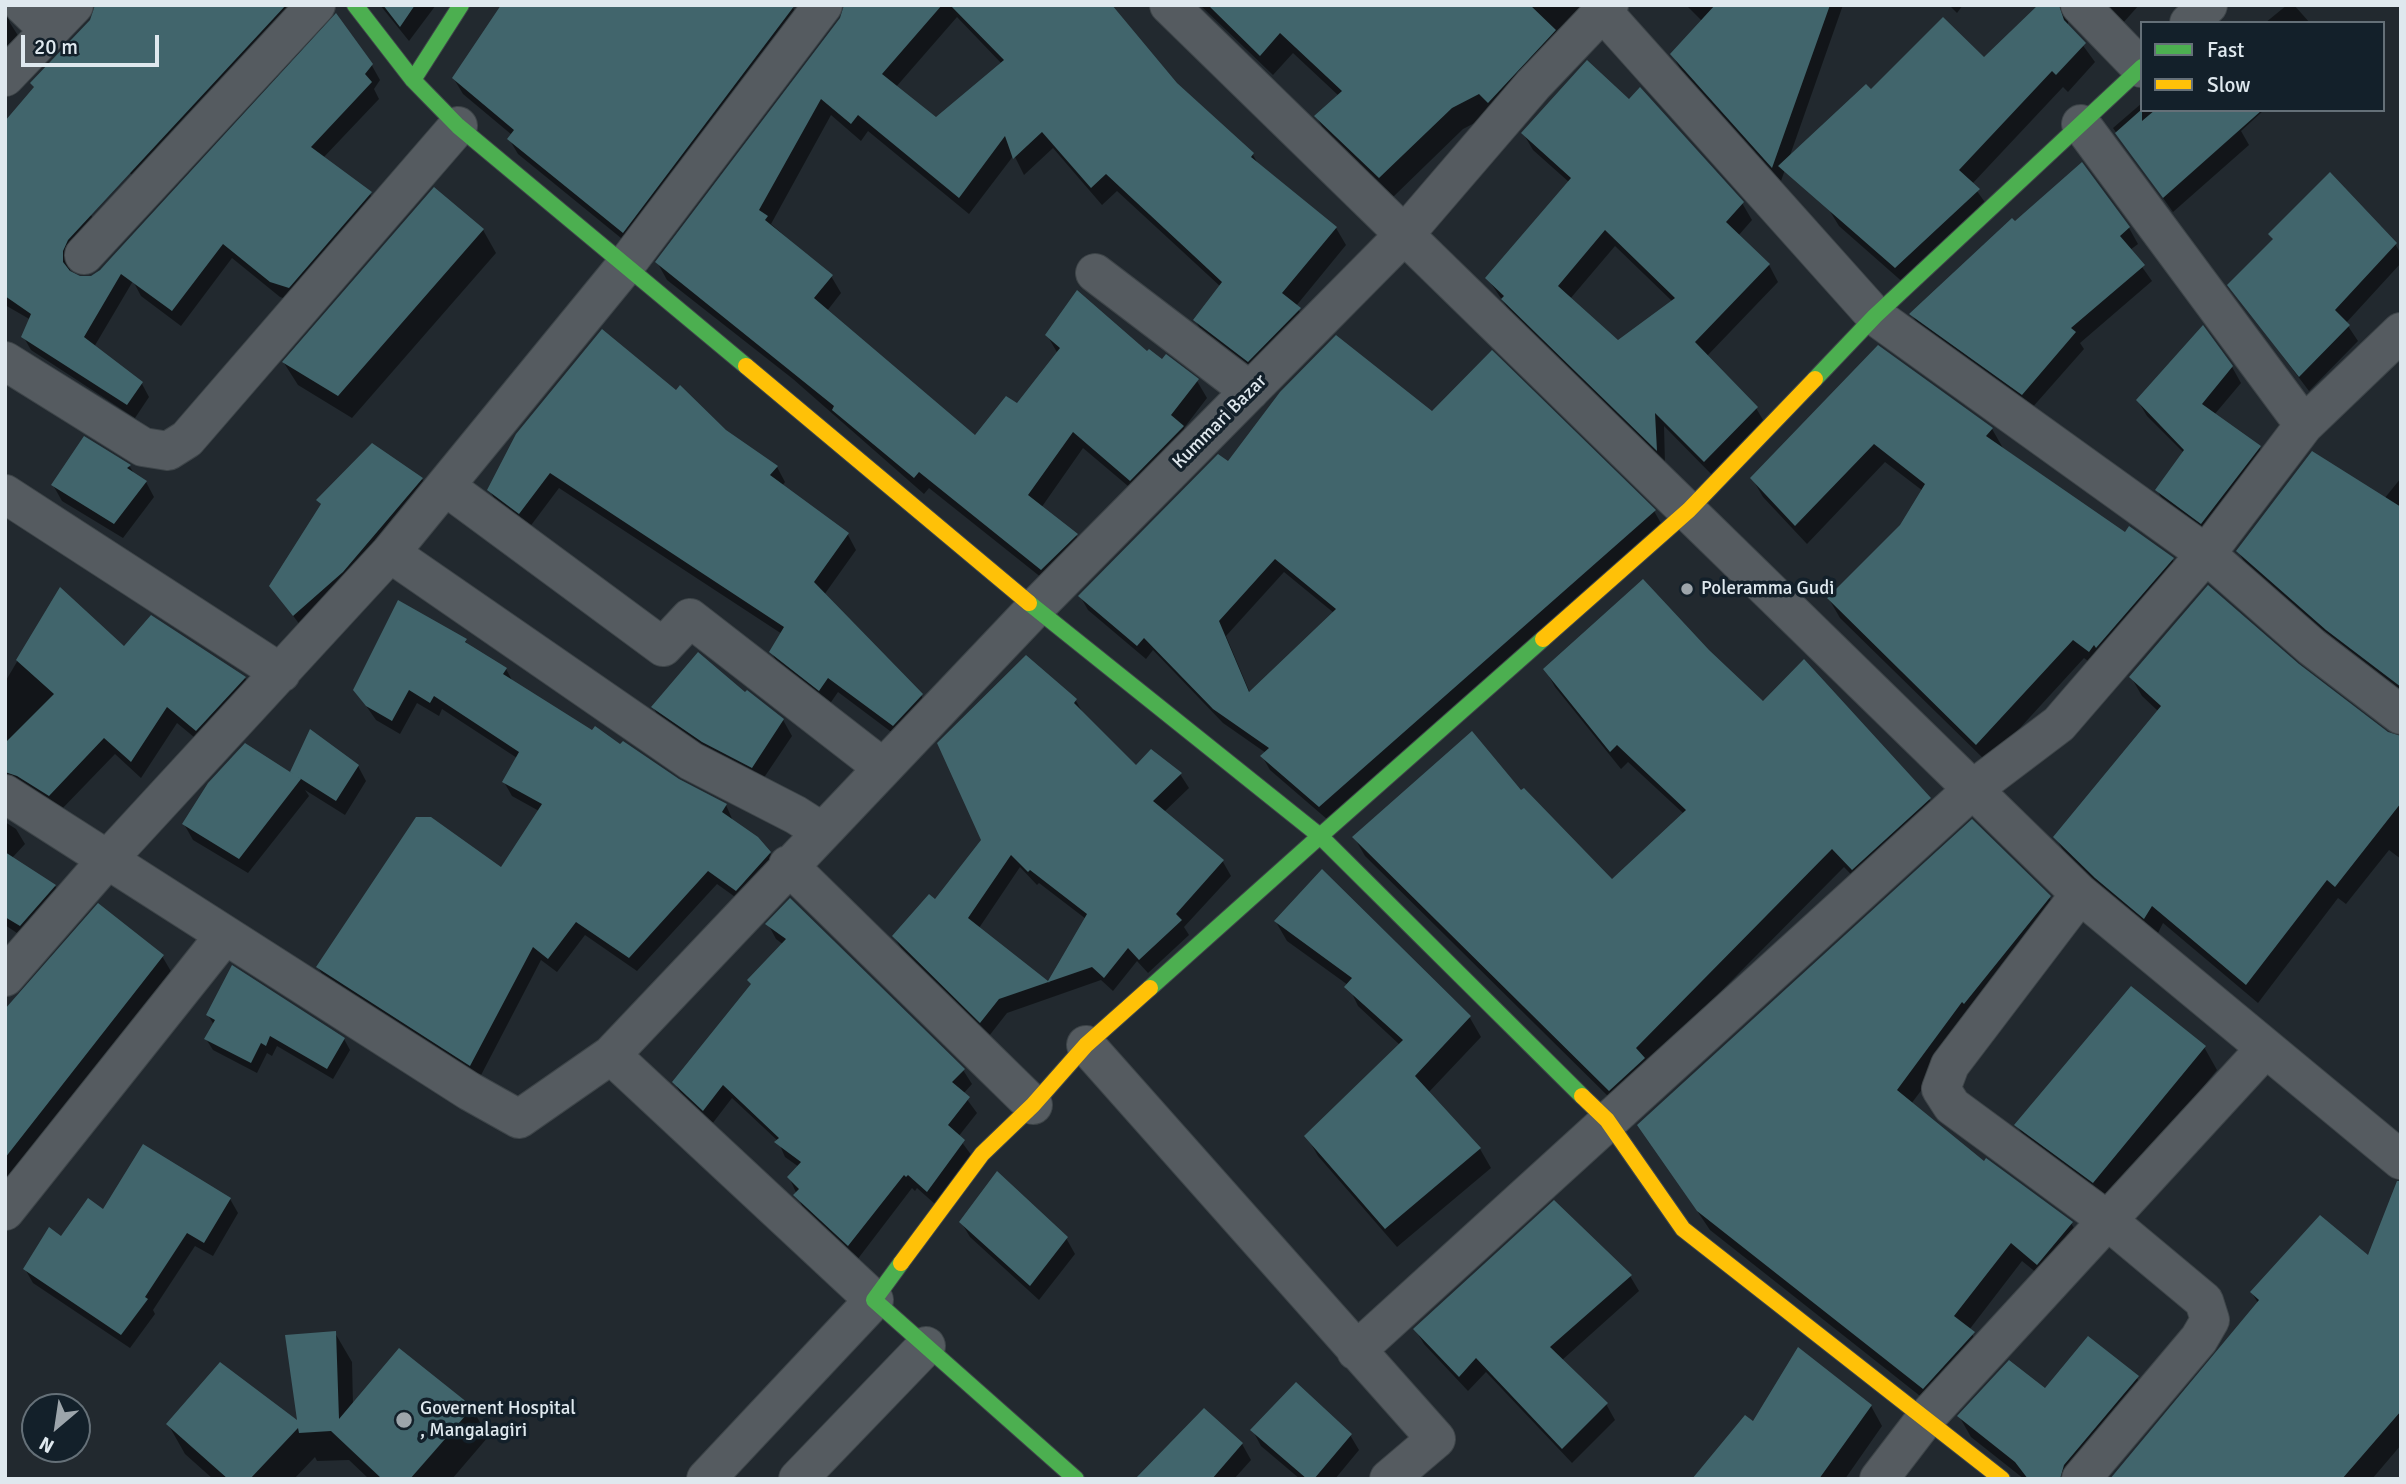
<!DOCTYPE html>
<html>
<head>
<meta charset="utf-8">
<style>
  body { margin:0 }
  #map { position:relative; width:2406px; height:1484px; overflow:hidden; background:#22292f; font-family:Signika,sans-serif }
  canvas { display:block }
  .frame { position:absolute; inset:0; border:7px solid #dfe8ee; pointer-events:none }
  .legend { position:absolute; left:2140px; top:21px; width:245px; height:91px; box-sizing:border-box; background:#13202a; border:2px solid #657078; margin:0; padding:9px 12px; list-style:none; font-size:21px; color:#dfe8ee }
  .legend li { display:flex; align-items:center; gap:14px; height:35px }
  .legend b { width:35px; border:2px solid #657078 }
  .north { position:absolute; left:21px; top:1393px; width:70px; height:70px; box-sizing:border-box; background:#13202a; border:2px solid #657078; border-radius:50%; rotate:209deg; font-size:19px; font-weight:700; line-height:28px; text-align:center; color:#dfe8ee }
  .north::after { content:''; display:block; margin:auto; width:24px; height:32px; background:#9da5ab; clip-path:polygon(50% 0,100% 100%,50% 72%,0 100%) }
  .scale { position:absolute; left:21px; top:35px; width:138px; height:32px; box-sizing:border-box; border:4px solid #dfe8ee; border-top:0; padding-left:9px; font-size:21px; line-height:24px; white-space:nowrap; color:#dfe8ee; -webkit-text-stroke:5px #13202a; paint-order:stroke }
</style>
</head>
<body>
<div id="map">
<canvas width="2406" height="1484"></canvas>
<div class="frame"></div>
<ul class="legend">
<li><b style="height:9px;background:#4caf50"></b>Fast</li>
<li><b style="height:9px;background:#ffc107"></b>Slow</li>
</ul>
<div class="north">N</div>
<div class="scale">20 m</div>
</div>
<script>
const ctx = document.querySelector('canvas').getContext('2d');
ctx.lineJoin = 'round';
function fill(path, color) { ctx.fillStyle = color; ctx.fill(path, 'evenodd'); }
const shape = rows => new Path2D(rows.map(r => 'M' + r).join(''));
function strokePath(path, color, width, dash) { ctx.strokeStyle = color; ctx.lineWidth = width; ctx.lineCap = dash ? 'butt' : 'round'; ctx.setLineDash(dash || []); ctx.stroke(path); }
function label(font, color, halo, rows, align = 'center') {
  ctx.font = font + ' Signika,sans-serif'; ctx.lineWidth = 7; ctx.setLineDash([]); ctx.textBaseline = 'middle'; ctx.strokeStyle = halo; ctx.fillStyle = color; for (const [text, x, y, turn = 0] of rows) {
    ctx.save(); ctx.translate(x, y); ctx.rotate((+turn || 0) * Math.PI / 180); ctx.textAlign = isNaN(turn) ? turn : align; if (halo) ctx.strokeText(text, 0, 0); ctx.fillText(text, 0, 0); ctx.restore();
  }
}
fill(shape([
  [5,5,10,23,26,48,6,70],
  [97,5,310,5,143,184,41,99,32,83,92,21],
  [380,5,436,5,409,41],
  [791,5,802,22,632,247,518,154,509,139,512,135,463,94,454,79],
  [845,5,1110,5,1175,84,1253,155,1258,164,1336,228,1346,245,1296,306,1310,327,1258,378,1205,337,1195,320,1221,287,1117,191,1102,205,1053,148,1024,175,1014,155,969,214,868,131,861,141,831,115,771,224,831,276,841,293,827,311,975,438,1017,405,1058,354,1047,335,1147,354,1197,381,1207,398,1184,428,1193,444,1141,497,1083,448,1041,508,1076,535,1087,552,1052,586,929,488,924,494,793,379,667,280,657,262,842,19],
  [957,17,1002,64,936,119,896,87],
  [1200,5,1583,5,1492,114,1463,129,1392,198,1328,137,1316,116,1339,96,1293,53,1273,75],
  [1686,5,1843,5,1781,181,1681,70,1672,54,1702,21],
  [1949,5,1963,5,1957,13],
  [2041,5,2079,5,2068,19,2068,25,2095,62,2068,92,2063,87,1972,184,1989,208,1906,285,1839,226,1828,208],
  [2102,5,2139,5,2123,23],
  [2287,5,2294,5,2310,23,2265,23],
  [371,64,380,80,374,89,379,99,323,158,370,194,379,209,298,303,280,297,232,258,181,326,141,296,133,281,94,347,142,384,149,397,135,418,31,350,23,336,31,320,5,305,5,151,91,215,99,229,70,264,70,273,79,278,92,277,128,243],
  [2142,103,2142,110,2264,110,2241,131,2249,145,2173,212,2113,128],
  [1523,133,1742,203,1752,220,1738,236,1769,265,1778,282,1707,356,1756,408,1766,425,1715,478,1664,426,1665,464,1513,316,1488,279,1570,183,1533,150],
  [1615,246,1673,302,1618,342,1570,299],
  [2082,164,2129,228,2138,244,2130,250,2152,281,2080,343,2084,349,2031,409,1920,329,1912,314],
  [483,230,496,253,352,418,298,385,284,363],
  [2395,244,2401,254,2401,263,2346,323,2358,341,2309,391,2229,285],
  [1878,347,1992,429,2003,448,2126,534,2172,559,2183,578,2100,670,2084,658,1988,763,1840,618,1829,599,1901,526,1923,491,1885,462,1807,544,1763,497,1752,478],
  [2232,367,2241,383,2214,415,2259,447,2268,462,2211,538,2166,506,2157,490,2184,453,2147,416,2138,401],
  [1433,414,1654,511,1662,525,1328,820,1270,770,1262,756,1266,753,1223,723,1153,650,1146,659,1088,610,1080,596,1228,464],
  [1284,572,1334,613,1250,693,1226,636],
  [725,432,777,467,785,482,782,486,848,535,856,550,824,595,921,695,930,711,902,740,838,692,829,705,780,667,771,652,782,634,559,488,529,528,498,505,489,489,518,435],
  [85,438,130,467,135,475,146,482,154,497,123,538,62,501,53,485],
  [2401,478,2401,697,2249,570,2238,551,2384,499],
  [422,479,430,493,303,629,271,586,322,506,318,500],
  [60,589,125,649,245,678,255,695,206,747,177,723,141,778,115,754,59,812,5,786,5,682],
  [465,640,469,647,506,669,513,682,592,733,726,805,733,821,770,853,778,867,745,904,717,884,637,971,585,935,557,972,541,960,479,1079,326,981,318,967,501,870,539,811,512,796,504,782,517,758,442,709,439,716,417,703,400,734,376,720,355,690],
  [1708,651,1763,703,1929,799,1940,818,1863,887,1844,867,1648,1065,1620,1108,1365,856,1354,837,1521,793,1612,881,1684,814,1628,762,1621,769,1555,687,1545,669],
  [1026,657,1076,701,1084,715,1136,767,1180,774,1189,788,1164,812,1223,862,1231,876,1184,927,1189,935,1148,973,1137,961,1113,991,1101,980,1007,1013,989,1036,903,951,894,937,935,901,983,840],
  [1020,867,1037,885,1039,883,1086,919,1049,983,979,928],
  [2298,666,2387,734,2401,738,2401,859,2389,850,2346,904,2338,898,2258,1003,2163,923,2156,937,2067,857,2056,838,2158,711,2142,696,2131,677],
  [746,695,783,720,792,736,761,782,662,722,653,707],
  [311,732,358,766,366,781,345,815,305,790,309,796,248,873,193,840,184,824,295,777],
  [5,822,16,829,25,844,12,858,55,886,64,901,29,941,5,925],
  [1322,871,1470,1018,1481,1037,1428,1093,1480,1149,1491,1168,1397,1247,1318,1156,1307,1137,1400,1045,1358,1006,1348,985,1287,941,1276,922],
  [2049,897,2060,916,1974,1020,1911,1104,1984,1163,2071,1223,2082,1242,2048,1282,2022,1261,1969,1330,1984,1352,1934,1407,1710,1230,1639,1125],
  [768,924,963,1070,972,1084,963,1094,977,1113,958,1137,972,1156,936,1205,917,1188,915,1191,912,1188,857,1260,804,1210,789,1177,799,1167,785,1157,778,1141,732,1098,712,1124,683,1097,674,1082,784,945,776,939],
  [162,956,179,985,5,1207,5,1013],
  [208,1015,344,1039,350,1050,333,1079,277,1046,272,1056,267,1053,257,1073,213,1050,206,1039,214,1025],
  [2204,1047,2217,1070,2107,1204,2030,1148,2017,1125],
  [2401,1183,2401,1445,2372,1479,2112,1479,2258,1303,2252,1293,2369,1258],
  [230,1199,238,1213,213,1256,195,1246,153,1310,155,1314,130,1348,33,1283,25,1269,62,1239,104,1211],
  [961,1222,1066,1238,1075,1254,1039,1300,970,1237],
  [1630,1276,1639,1291,1561,1361,1606,1404,1615,1420,1572,1463,1486,1372,1468,1391,1424,1344,1415,1329],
  [335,1333,352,1362,353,1405,472,1408,488,1437,452,1479,369,1479,349,1460,317,1461,315,1457,294,1479,213,1479,185,1454,168,1424,299,1424],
  [2137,1378,2150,1399,2085,1479,2024,1479,1971,1437,1959,1416,2045,1391],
  [1871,1406,1882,1426,1845,1479,1694,1479,1753,1424],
  [1204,1410,1242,1444,1251,1460,1234,1479,1151,1479],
  [1253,1431,1350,1435,1359,1450,1335,1479,1300,1479,1261,1446]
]), '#0007');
fill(shape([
  [95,5,286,5,68,240,63,251,63,262,70,271,80,276,91,276,100,270,336,13,373,64,365,74,372,82,311,147,372,192,289,288,270,282,223,244,172,311,121,274,84,337,143,382,127,405,21,337,31,314,5,296,5,121,34,87,30,83,90,20],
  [383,5,415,5,400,27],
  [501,5,795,5,623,233,507,139,514,130,452,78],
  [844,5,942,5,882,74,936,117,1004,60,950,5,1112,5,1177,83,1254,153,1251,157,1337,227,1282,293,1301,308,1248,362,1193,320,1222,282,1106,174,1091,188,1042,132,1013,159,1005,136,959,198,858,115,851,124,821,99,759,210,768,216,765,220,833,275,814,298,975,435,1006,396,1017,403,1060,348,1045,335,1077,290,1147,351,1149,349,1162,359,1166,354,1199,379,1171,415,1184,426,1130,481,1073,432,1028,495,1078,534,1041,570,919,472,914,478,832,410,834,406,655,262,840,18],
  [1208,5,1530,5,1556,30,1488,103,1479,94,1452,108,1379,178,1314,116,1342,91,1280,33,1260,56],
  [1715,5,1830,5,1772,168,1670,54],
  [2038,5,2059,5,2064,20,2086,43,2056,75,2052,71,1959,170,1980,189,1895,268,1778,166,1866,84,1871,89,1943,17,1984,57],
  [1587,60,1629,99,1640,87,1744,202,1726,222,1770,264,1695,342,1758,407,1704,462,1655,413,1657,451,1501,299,1504,296,1485,278,1571,178,1521,133],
  [1605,230,1675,298,1618,340,1558,286],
  [2142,109,2142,121,2155,110,2262,110,2163,198,2115,133],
  [2082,162,2130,227,2120,236,2145,265,2071,328,2076,332,2022,395,1909,314,2012,218,2015,221],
  [2330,172,2397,243,2335,310,2350,325,2299,377,2227,285,2273,239,2268,234],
  [434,187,484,229,338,396,282,362],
  [2203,325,2233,366,2202,404,2261,446,2201,524,2155,490,2184,450,2136,400],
  [602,329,676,390,680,385,726,430,778,466,770,475,849,533,814,582,923,694,893,726,828,678,819,691,769,652,784,627,550,473,519,514,487,490,516,434],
  [1336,335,1432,411,1492,350,1656,510,1319,807,1260,756,1269,748,1213,709,1144,638,1137,646,1078,596,1218,454,1228,461,1280,392],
  [1275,559,1336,609,1249,692,1219,621],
  [1878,345,1993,428,1986,436,2125,532,2129,526,2174,558,2096,648,2094,645,2089,652,2073,640,1976,745,1827,598,1900,525,1925,484,1874,444,1795,526,1750,478],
  [84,436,131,465,127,468,147,481,114,524,51,485],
  [372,443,423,478,343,572,293,616,269,586,321,504,316,500],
  [2312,451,2401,507,2401,687,2326,630,2236,551],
  [1643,579,1709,650,1763,701,1804,659,1931,798,1852,870,1832,849,1636,1048,1645,1058,1609,1091,1352,837,1472,731,1521,790,1524,788,1612,879,1686,810,1617,745,1610,752,1543,669],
  [2208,585,2299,664,2388,732,2401,736,2401,803,2335,887,2327,880,2246,985,2152,906,2144,919,2095,878,2053,837,2161,706,2129,677],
  [60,587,124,646,151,615,246,677,196,731,167,707,131,762,104,738,49,796,17,776,5,772,5,743,54,694,16,660],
  [398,600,467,639,465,642,507,668,503,674,592,730,595,726,620,744,623,741,679,779,727,804,722,812,758,837,771,852,736,891,708,871,629,958,576,922,548,959,533,947,470,1066,316,967,416,817,431,817,501,867,542,804,502,782,519,752,434,696,430,703,409,690,392,721,366,706,353,690],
  [698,652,745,692,747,690,784,719,752,768,702,742,651,707],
  [1026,655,1077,699,1074,703,1136,765,1151,749,1182,773,1153,801,1224,860,1176,914,1182,920,1139,960,1128,948,1104,978,1092,967,999,999,980,1023,892,936,929,894,935,899,981,840,937,743],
  [1011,855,1028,872,1030,870,1087,914,1048,981,968,918],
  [310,729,359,765,336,801,290,772],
  [245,743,301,779,239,859,182,824,208,783],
  [1972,819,2051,896,1964,1004,1962,1002,1897,1090,1984,1161,1986,1158,2073,1222,2037,1265,2011,1243,1954,1316,1975,1332,1923,1389,1697,1211,1637,1125],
  [5,852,56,885,20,926,5,917],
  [1322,869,1471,1016,1415,1076,1481,1148,1385,1229,1304,1136,1403,1040,1344,987,1352,978,1274,921],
  [790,898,965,1069,952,1082,970,1097,948,1125,965,1140,927,1192,908,1175,906,1177,904,1175,848,1246,793,1195,799,1189,787,1177,801,1162,774,1142,779,1138,723,1085,703,1111,672,1082,751,984,747,980,786,939,765,924],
  [98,903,164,955,5,1158,5,1009],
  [232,965,345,1038,327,1069,270,1036,266,1046,261,1043,251,1063,204,1039,215,1020,206,1015],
  [2131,986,2206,1046,2093,1183,2014,1125],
  [143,1144,231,1198,204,1243,187,1233,145,1297,148,1299,121,1335,23,1269,49,1227,61,1236,88,1198,103,1209],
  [997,1171,1068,1237,1030,1286,959,1222],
  [2397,1181,2401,1181,2401,1411,2342,1479,2110,1479,2259,1300,2250,1292,2320,1215,2368,1255],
  [1554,1200,1632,1275,1550,1347,1608,1403,1562,1449,1476,1358,1459,1377,1413,1329],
  [336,1331,339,1419,399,1348,473,1407,410,1479,382,1479,331,1431,299,1433,298,1428,250,1479,228,1479,166,1424,220,1362,297,1420,285,1335],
  [2088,1336,2139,1376,2064,1465,2060,1479,2028,1479,2015,1462,1957,1416,2009,1360,2045,1388],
  [1798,1347,1872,1405,1819,1479,1692,1479,1745,1415,1753,1421],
  [1296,1382,1352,1434,1314,1479,1307,1479,1250,1430],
  [1204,1408,1243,1443,1212,1479,1135,1479]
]), '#41656c');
const street = shape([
  [23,5,50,31],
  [1169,5,2080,894,2401,1160],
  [2080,5,2141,68],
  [1603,12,1875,316,2206,554,2312,647,2401,715],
  [2189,23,2208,5],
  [5,77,74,5],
  [2081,124,2304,425],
  [84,255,316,5],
  [1095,273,1250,391],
  [5,361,143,447,168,451,187,439,458,126],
  [445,486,663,647,690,618,882,767],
  [5,494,281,673],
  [390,553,691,761,796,815,821,831],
  [5,794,469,1091,519,1119,611,1055,874,1300,706,1479],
  [788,865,1033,1105],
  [2080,894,1950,1065,1941,1089,1952,1106,2107,1220,2204,1301,2210,1320,2199,1339,2081,1479],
  [5,977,107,860,390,553,625,266,823,5],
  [1086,1045,1436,1439,1389,1479],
  [611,1055,1035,608,1404,235,1533,85,1609,5],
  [5,1211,225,935],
  [1356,1351,1973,789,2059,724,2206,554,2304,425,2401,332],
  [798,1479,926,1346],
  [1879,1479,1925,1419,2265,1049]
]);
const fast = shape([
  [355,5,413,80,458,126,746,366],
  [413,80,461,5],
  [1815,379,1875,316,2142,67],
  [1029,603,1320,836,1150,988],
  [1543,639,1320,836,1582,1096],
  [901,1263,874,1300,1076,1479]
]);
const slow = shape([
  [746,366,1029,603],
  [1543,639,1689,510,1815,379],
  [1582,1096,1607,1120,1683,1229,2002,1479],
  [901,1263,982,1154,1033,1105,1086,1045,1150,988]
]);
strokePath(street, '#3e4549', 40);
strokePath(fast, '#3e4549', 18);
strokePath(slow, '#3e4549', 18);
strokePath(street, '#555b60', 38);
strokePath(fast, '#4caf50', 16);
strokePath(slow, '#ffc107', 16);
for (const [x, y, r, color] of [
  [1687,589,7,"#9da5ab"],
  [404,1420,9,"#9da5ab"]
]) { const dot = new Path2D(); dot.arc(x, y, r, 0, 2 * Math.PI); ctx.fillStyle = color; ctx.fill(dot); strokePath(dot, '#13202a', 2.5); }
label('19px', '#dfe8ee', '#13202a', [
  ["Kummari Bazar",1220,422,-45]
]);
label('19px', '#dfe8ee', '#13202a', [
  ["Poleramma Gudi",1701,589],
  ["Governent Hospital",420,1409],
  [", Mangalagiri",420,1431]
], 'left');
</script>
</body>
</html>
